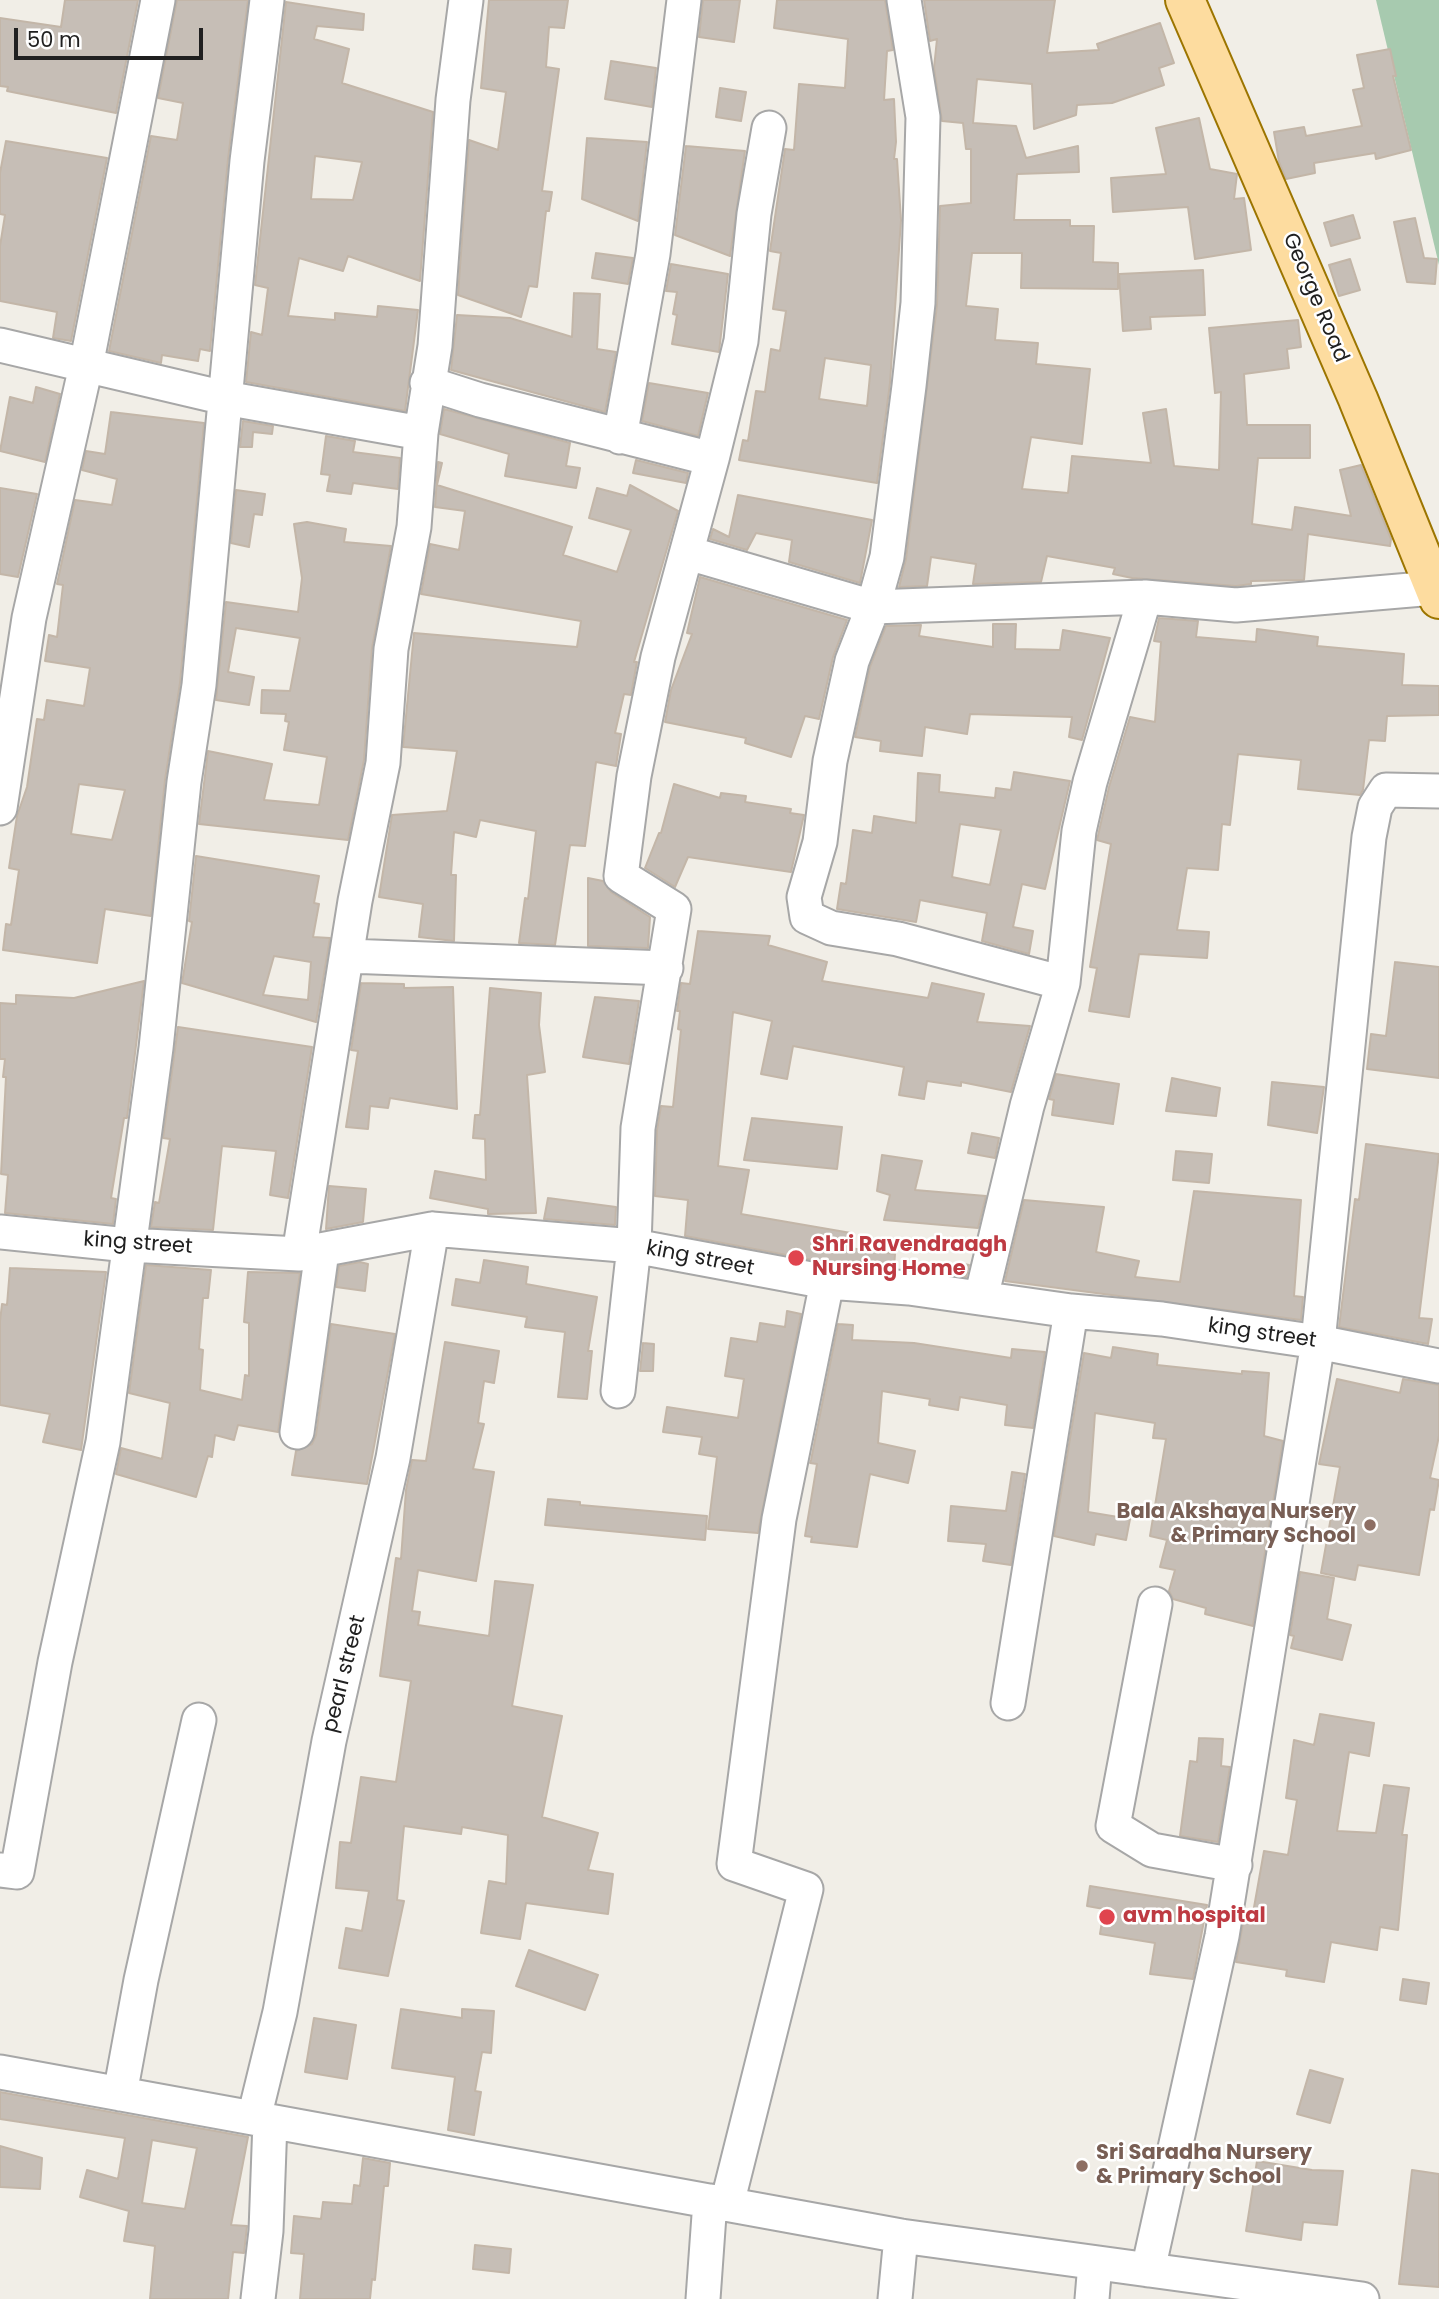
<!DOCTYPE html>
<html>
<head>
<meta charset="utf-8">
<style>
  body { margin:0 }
  #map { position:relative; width:1439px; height:2299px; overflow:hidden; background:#f1eee7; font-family:Poppins,sans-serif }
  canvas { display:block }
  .scale { position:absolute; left:14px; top:28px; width:189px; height:32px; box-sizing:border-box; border:4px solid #202020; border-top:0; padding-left:9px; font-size:21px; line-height:24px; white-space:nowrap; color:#202020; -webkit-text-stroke:5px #fff; paint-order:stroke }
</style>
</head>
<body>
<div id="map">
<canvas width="1439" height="2299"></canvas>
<div class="scale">50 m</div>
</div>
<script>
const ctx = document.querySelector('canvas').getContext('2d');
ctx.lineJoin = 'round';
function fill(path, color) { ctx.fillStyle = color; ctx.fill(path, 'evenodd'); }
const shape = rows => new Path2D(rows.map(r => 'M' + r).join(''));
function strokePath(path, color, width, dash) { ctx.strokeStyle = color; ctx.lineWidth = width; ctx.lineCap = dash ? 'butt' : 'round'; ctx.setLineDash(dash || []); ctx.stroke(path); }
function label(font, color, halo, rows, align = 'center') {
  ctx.font = font + ' Poppins,sans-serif'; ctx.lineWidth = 5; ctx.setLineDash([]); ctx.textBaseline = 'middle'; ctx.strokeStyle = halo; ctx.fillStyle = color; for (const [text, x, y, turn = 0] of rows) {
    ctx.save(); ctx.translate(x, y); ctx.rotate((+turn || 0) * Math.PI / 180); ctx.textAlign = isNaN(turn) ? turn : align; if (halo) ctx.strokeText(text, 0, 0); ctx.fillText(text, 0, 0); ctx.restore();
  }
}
fill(shape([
  [1376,0,1439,0,1439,265]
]), '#a7caaf');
const building = shape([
  [65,0,138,0,116,113,7,91,8,87,0,86,0,18,61,27,65,0],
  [177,0,248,0,228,159,210,351,200,349,198,361,162,355,161,363,109,351,151,136,177,140,183,103,158,98,177,0],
  [489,0,568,0,564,28,549,27,546,67,559,69,542,191,552,192,549,211,546,211,537,287,529,286,521,317,458,295,469,140,498,150,506,92,481,88,489,0],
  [703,0,740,0,734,42,699,37,703,0],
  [777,0,885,0,893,50,887,51,884,100,894,99,896,142,894,159,897,159,901,220,890,383,877,483,739,460,743,440,748,441,756,391,765,392,771,349,780,351,786,311,773,309,781,253,770,251,785,149,794,150,799,84,845,88,848,39,774,28,777,0],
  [825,358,871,365,867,406,819,399,825,358],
  [924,0,1055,0,1047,53,1099,50,1097,44,1160,23,1174,63,1159,68,1164,85,1112,103,1077,105,1076,115,1034,129,1032,84,977,79,973,123,1016,126,1026,158,1078,146,1079,172,1017,174,1014,220,1070,220,1070,226,1094,226,1093,262,1118,263,1118,289,1021,288,1022,253,972,253,966,306,998,309,995,340,1038,343,1036,364,1090,369,1082,444,1031,437,1022,489,1068,493,1072,456,1151,463,1143,413,1166,409,1174,466,1219,470,1221,392,1215,393,1209,328,1298,320,1301,347,1287,349,1289,368,1244,374,1247,425,1310,425,1310,458,1258,458,1252,524,1292,530,1295,507,1351,516,1340,470,1361,465,1391,539,1390,546,1308,534,1304,580,1251,581,1251,584,1236,586,1132,578,1113,574,1115,568,1047,556,1041,582,973,584,976,564,931,557,927,586,899,587,906,559,937,305,940,206,971,203,971,149,966,149,963,123,942,121,934,68,937,39,930,41,924,0],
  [286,2,364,14,363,30,317,26,314,39,349,49,342,83,433,112,420,281,348,256,343,271,299,258,288,316,335,320,335,313,377,317,378,306,418,310,405,411,246,382,251,332,262,335,268,288,255,285,286,2],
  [315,156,362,162,353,200,311,199,315,156],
  [1390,49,1396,76,1393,76,1411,150,1376,159,1375,153,1314,163,1315,173,1286,179,1279,162,1274,132,1304,127,1306,136,1362,126,1353,90,1364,88,1357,55,1390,49],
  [611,61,656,68,652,107,605,99,611,61],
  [720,88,746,92,741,121,716,117,720,88],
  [1199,118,1210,169,1237,174,1234,199,1244,198,1251,250,1195,259,1188,207,1113,212,1111,178,1166,174,1156,128,1199,118],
  [587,138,647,142,638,221,582,199,587,138],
  [6,141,107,158,71,341,53,338,57,312,0,301,0,246,5,215,0,214,0,173,6,141],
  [686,146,745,151,730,256,675,235,686,146],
  [1353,215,1360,238,1331,246,1324,223,1353,215],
  [1415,218,1424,258,1437,259,1435,284,1407,282,1394,222,1415,218],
  [596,253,633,258,628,284,592,278,596,253],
  [1350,259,1360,290,1339,296,1329,265,1350,259],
  [671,264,728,274,719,352,672,344,677,315,673,314,677,292,666,291,671,264],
  [1203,270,1205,315,1150,317,1151,329,1123,331,1119,274,1203,270],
  [574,293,600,294,597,349,616,352,605,412,451,370,457,315,510,318,572,337,574,293],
  [649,383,708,393,698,436,642,421,649,383],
  [36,387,60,394,45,462,0,451,10,397,33,403,36,387],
  [444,409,570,443,566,466,580,468,576,488,505,476,509,454,440,434,444,409],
  [111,412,204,423,180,683,165,780,151,916,105,909,97,963,3,950,6,924,11,925,19,870,9,868,17,816,27,787,37,719,44,720,47,700,84,706,90,668,45,661,49,635,57,637,63,585,57,584,75,500,112,505,117,479,82,470,86,451,105,454,111,412],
  [79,784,125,790,112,840,71,834,79,784],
  [243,421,273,426,272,434,253,432,252,447,240,447,243,421],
  [326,436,355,441,353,452,400,458,398,489,353,483,351,494,327,491,330,475,321,474,326,436],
  [636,460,688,473,686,483,633,473,636,460],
  [438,462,442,463,437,485,572,527,563,555,617,572,631,530,589,518,597,488,627,496,630,485,678,511,634,662,637,662,631,695,624,694,615,733,621,734,616,766,596,762,585,846,570,845,555,945,519,943,525,898,528,899,536,831,480,820,476,837,454,832,451,875,456,875,454,941,419,937,423,904,379,897,392,815,447,811,457,751,403,747,414,633,577,647,581,621,421,594,430,544,459,550,465,511,435,507,438,462],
  [0,488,37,494,18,577,0,574,0,488],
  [236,490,265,494,262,515,254,514,249,547,231,543,236,490],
  [738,495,872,520,860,583,789,562,792,540,756,533,747,550,710,539,713,529,729,537,738,495],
  [307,522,346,529,344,542,391,546,372,648,364,760,348,840,199,824,208,751,272,764,264,800,319,805,327,757,284,750,289,722,285,721,286,714,261,713,262,690,290,691,300,638,236,628,228,672,254,677,249,705,216,700,226,602,298,612,302,578,294,524,307,522],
  [700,577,847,620,833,657,819,719,805,716,791,757,745,743,746,738,665,722,671,690,692,634,687,633,700,577],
  [1159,618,1198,621,1196,637,1256,642,1257,629,1318,637,1317,646,1404,654,1402,685,1439,686,1439,715,1387,716,1385,741,1369,740,1363,790,1360,795,1298,789,1301,760,1238,754,1230,825,1222,824,1218,870,1187,868,1177,930,1209,932,1207,958,1139,954,1129,1017,1089,1011,1097,968,1090,967,1111,844,1097,840,1109,787,1130,717,1155,722,1161,642,1154,641,1159,618],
  [993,624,1016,624,1015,649,1060,650,1063,630,1110,638,1082,740,1069,737,1072,717,970,714,967,734,925,727,922,756,880,751,881,741,855,737,870,667,886,626,921,625,919,636,993,647,993,624],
  [1014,772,1070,781,1045,889,1022,884,1013,927,1033,931,1029,954,982,941,987,913,920,900,916,922,837,909,841,883,846,884,853,830,872,833,874,816,916,823,918,773,940,775,939,792,995,798,996,788,1011,790,1014,772],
  [960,824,1001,830,990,885,952,877,960,824],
  [674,784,720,798,721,793,746,796,745,802,791,809,790,813,804,815,791,872,688,857,675,887,645,868,659,833,661,833,674,784],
  [196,856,319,876,314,903,319,904,313,937,330,938,316,1022,182,983,192,922,189,921,196,856],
  [274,956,311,962,308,1000,263,995,274,956],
  [588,878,603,881,611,892,650,917,648,948,588,946,588,878],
  [698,931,770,936,768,945,827,962,822,981,928,998,932,983,984,994,977,1022,1030,1026,1011,1092,961,1082,961,1086,927,1081,924,1099,899,1095,904,1067,793,1046,787,1079,761,1074,772,1021,733,1012,718,1166,749,1170,741,1214,851,1233,849,1248,895,1254,894,1268,829,1263,685,1236,688,1200,655,1196,657,1130,661,1106,673,1107,681,1030,678,1029,680,1011,677,1011,681,983,690,984,698,931],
  [1395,962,1439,967,1439,1078,1367,1069,1371,1034,1386,1036,1395,962],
  [144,981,127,1118,124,1118,111,1198,116,1199,113,1224,5,1213,8,1175,1,1174,6,1077,3,1077,5,1059,0,1059,0,1003,16,1004,16,995,74,998,144,981],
  [361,983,404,984,404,988,453,987,457,1109,390,1098,388,1108,370,1106,368,1129,346,1127,358,1051,351,1050,361,983],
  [490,988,541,993,539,1025,545,1072,527,1075,536,1213,488,1214,488,1209,430,1198,435,1171,486,1180,485,1139,473,1138,475,1115,480,1115,490,988],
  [595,997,639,1001,629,1064,583,1057,595,997],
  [178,1027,312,1047,288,1198,270,1195,276,1151,222,1146,213,1230,151,1227,155,1202,159,1203,170,1139,163,1138,178,1027],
  [1056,1074,1119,1084,1113,1124,1052,1115,1054,1100,1049,1099,1056,1074],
  [1172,1078,1220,1088,1216,1116,1166,1111,1172,1078],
  [1272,1082,1324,1087,1317,1133,1268,1125,1272,1082],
  [752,1118,842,1127,837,1169,744,1160,752,1118],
  [972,1133,999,1138,995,1158,968,1153,972,1133],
  [1366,1144,1439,1154,1419,1318,1432,1319,1428,1344,1339,1327,1355,1199,1359,1200,1366,1144],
  [1176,1151,1212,1154,1209,1183,1173,1180,1176,1151],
  [882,1155,922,1161,915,1190,986,1196,978,1228,884,1220,890,1195,877,1191,882,1155],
  [329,1186,366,1189,363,1222,326,1229,329,1186],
  [1194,1191,1301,1200,1294,1296,1303,1297,1301,1320,1005,1281,1024,1200,1104,1207,1096,1252,1139,1261,1135,1277,1180,1282,1194,1191],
  [548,1198,616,1207,615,1225,544,1219,548,1198],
  [484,1260,528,1267,526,1284,597,1297,588,1351,592,1351,587,1399,558,1397,565,1332,525,1327,527,1317,452,1305,456,1279,480,1283,484,1260],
  [360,1262,368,1264,365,1291,336,1287,339,1266,360,1262],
  [959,1263,969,1265,966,1277,958,1275,959,1263],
  [146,1265,211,1270,208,1298,203,1298,199,1349,203,1350,200,1390,242,1400,245,1375,249,1376,249,1323,244,1322,248,1272,300,1273,278,1432,238,1425,234,1440,215,1435,212,1457,208,1456,196,1497,116,1474,121,1448,162,1459,170,1403,129,1393,146,1265],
  [10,1268,106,1272,81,1450,43,1442,50,1414,0,1405,0,1321,2,1304,7,1305,10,1268],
  [787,1311,801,1314,758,1533,708,1529,717,1457,699,1454,702,1437,663,1432,667,1407,738,1418,744,1379,725,1376,731,1338,757,1342,760,1323,785,1327,787,1311],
  [331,1324,395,1334,367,1484,292,1475,296,1451,312,1444,316,1435,331,1324],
  [838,1324,853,1325,852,1340,914,1343,1011,1358,1012,1349,1045,1352,1033,1428,1005,1425,1007,1405,960,1397,958,1410,929,1405,930,1399,882,1391,878,1443,915,1451,908,1483,870,1474,857,1547,811,1542,812,1537,805,1536,817,1464,810,1463,811,1460,838,1324],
  [445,1342,499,1351,494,1383,484,1381,478,1423,484,1424,473,1469,494,1472,476,1581,418,1570,412,1611,420,1612,418,1625,489,1636,495,1581,533,1585,512,1706,562,1716,542,1817,598,1833,588,1870,613,1874,608,1914,526,1903,520,1939,481,1933,489,1881,506,1884,508,1835,462,1827,461,1834,404,1826,397,1900,404,1901,388,1976,339,1968,346,1928,362,1931,369,1891,336,1888,340,1842,351,1843,361,1777,396,1782,411,1681,380,1676,396,1558,401,1559,406,1490,412,1460,426,1461,445,1342],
  [643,1343,654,1344,653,1371,640,1371,643,1343],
  [1113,1347,1158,1354,1157,1365,1242,1374,1242,1371,1269,1373,1264,1436,1283,1441,1253,1626,1205,1614,1206,1608,1173,1599,1169,1591,1175,1570,1160,1567,1167,1540,1150,1536,1166,1439,1153,1438,1155,1423,1095,1413,1088,1512,1130,1519,1126,1540,1096,1534,1094,1545,1054,1536,1084,1353,1111,1358,1113,1347],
  [1337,1379,1400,1393,1403,1379,1439,1385,1439,1436,1430,1478,1439,1480,1434,1510,1430,1509,1419,1575,1358,1565,1355,1580,1321,1573,1340,1467,1319,1464,1337,1379],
  [1012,1472,1025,1474,1011,1565,983,1561,986,1544,948,1541,951,1506,1006,1511,1012,1472],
  [548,1499,580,1502,580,1505,707,1516,705,1540,545,1525,548,1499],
  [1300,1572,1334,1578,1327,1619,1351,1625,1342,1660,1291,1648,1294,1636,1290,1635,1300,1572],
  [1320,1714,1374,1723,1369,1756,1349,1752,1337,1831,1376,1833,1384,1785,1409,1788,1402,1835,1407,1835,1398,1930,1380,1927,1377,1950,1331,1942,1324,1982,1286,1976,1287,1970,1236,1962,1245,1912,1253,1913,1264,1851,1288,1855,1297,1800,1286,1798,1294,1740,1314,1745,1320,1714],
  [1199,1738,1223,1739,1221,1766,1230,1767,1218,1842,1180,1836,1190,1761,1197,1762,1199,1738],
  [1090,1886,1207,1905,1193,1979,1150,1974,1155,1943,1100,1934,1104,1909,1087,1906,1090,1886],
  [529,1950,598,1975,585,2010,516,1986,529,1950],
  [1403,1979,1429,1983,1426,2004,1400,2000,1403,1979],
  [401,2009,462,2018,462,2009,494,2011,491,2053,482,2052,475,2091,481,2092,474,2135,448,2130,455,2077,392,2068,401,2009],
  [314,2018,356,2025,347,2079,305,2072,314,2018],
  [1310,2070,1343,2079,1330,2123,1297,2114,1310,2070],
  [0,2092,248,2137,231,2225,247,2226,244,2253,233,2252,228,2299,150,2299,155,2246,124,2241,129,2211,80,2197,87,2170,118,2179,125,2138,0,2119,0,2092],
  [152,2140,197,2148,185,2209,142,2203,152,2140],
  [0,2146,42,2158,40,2189,0,2187,0,2146],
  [363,2158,390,2163,388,2186,384,2186,375,2280,372,2279,370,2299,300,2299,304,2254,291,2253,294,2216,321,2219,323,2202,352,2204,354,2185,360,2186,363,2158],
  [1257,2161,1312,2170,1343,2171,1337,2225,1303,2222,1301,2240,1246,2231,1257,2161],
  [1412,2170,1439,2174,1439,2287,1399,2284,1412,2170],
  [475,2245,511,2249,509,2273,473,2269,475,2245]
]);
fill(building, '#c6beb6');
strokePath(building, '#c3b6a8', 2);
const minor = shape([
  [904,0,923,117,918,303,909,386,887,557,873,607,852,661,830,761,820,842,804,897,807,917,831,928,898,939,1063,983,1027,1106,981,1298],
  [0,345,225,398,421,433],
  [427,383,480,400,712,459,658,657,634,776,621,876,674,909,638,1128,634,1246,618,1391],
  [620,437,653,254,684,0],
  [712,459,741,341,754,214,769,128],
  [688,553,873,607,1145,597,1236,605,1434,588],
  [0,808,29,618,86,366,158,0],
  [347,956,666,968],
  [1063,983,1079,831,1090,782,1145,597],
  [0,1232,128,1245,299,1254,432,1229,634,1246,827,1282,909,1288,1071,1311,1162,1319,1318,1342,1439,1366],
  [299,1254,355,901,383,763,391,649,414,527,421,433,435,346,453,100,466,0],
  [297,1432,322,1251],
  [1155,1604,1113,1826,1152,1850,1235,1865],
  [1008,1703,1071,1311],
  [0,1870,17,1872,55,1662,103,1442,156,1048,184,782,199,685,247,161,267,0],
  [0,2072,901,2236,1362,2299],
  [120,2094,141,1980,199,1720],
  [254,2118,280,2012,329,1741,393,1458,432,1229],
  [727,2204,806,1889,734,1864,779,1519,827,1282],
  [1148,2270,1222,1936,1318,1342,1369,837,1375,807,1386,790,1439,791],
  [258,2299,266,2231,270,2121],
  [703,2299,710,2201],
  [895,2299,901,2236],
  [1092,2299,1095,2263]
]);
const major = shape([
  [1185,0,1358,399,1439,599]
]);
strokePath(minor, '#a7a7a7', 37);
strokePath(major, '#9c7500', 42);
strokePath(minor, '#fff', 33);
strokePath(major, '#fddc9f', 38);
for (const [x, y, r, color] of [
  [796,1258,9,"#e0444e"],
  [1370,1525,7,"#8d6e63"],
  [1107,1917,9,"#e0444e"],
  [1082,2166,7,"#8d6e63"]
]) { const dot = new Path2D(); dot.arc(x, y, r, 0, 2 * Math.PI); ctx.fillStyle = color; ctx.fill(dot); strokePath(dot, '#fff', 2.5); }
label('21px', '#202020', '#fff', [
  ["George Road",1315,298,67],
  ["king street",138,1244,4],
  ["king street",700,1259,11],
  ["king street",1262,1334,8],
  ["pearl street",345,1674,-76]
]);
label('bold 21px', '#be3a42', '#fff', [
  ["Shri Ravendraagh",812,1246],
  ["Nursing Home",812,1270],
  ["avm hospital",1123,1917]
], 'left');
label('bold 21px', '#785e54', '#fff', [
  ["Bala Akshaya Nursery",1356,1513],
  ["& Primary School",1356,1537],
  ["Sri Saradha Nursery",1096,2154,"left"],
  ["& Primary School",1096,2178,"left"]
], 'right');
</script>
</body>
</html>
